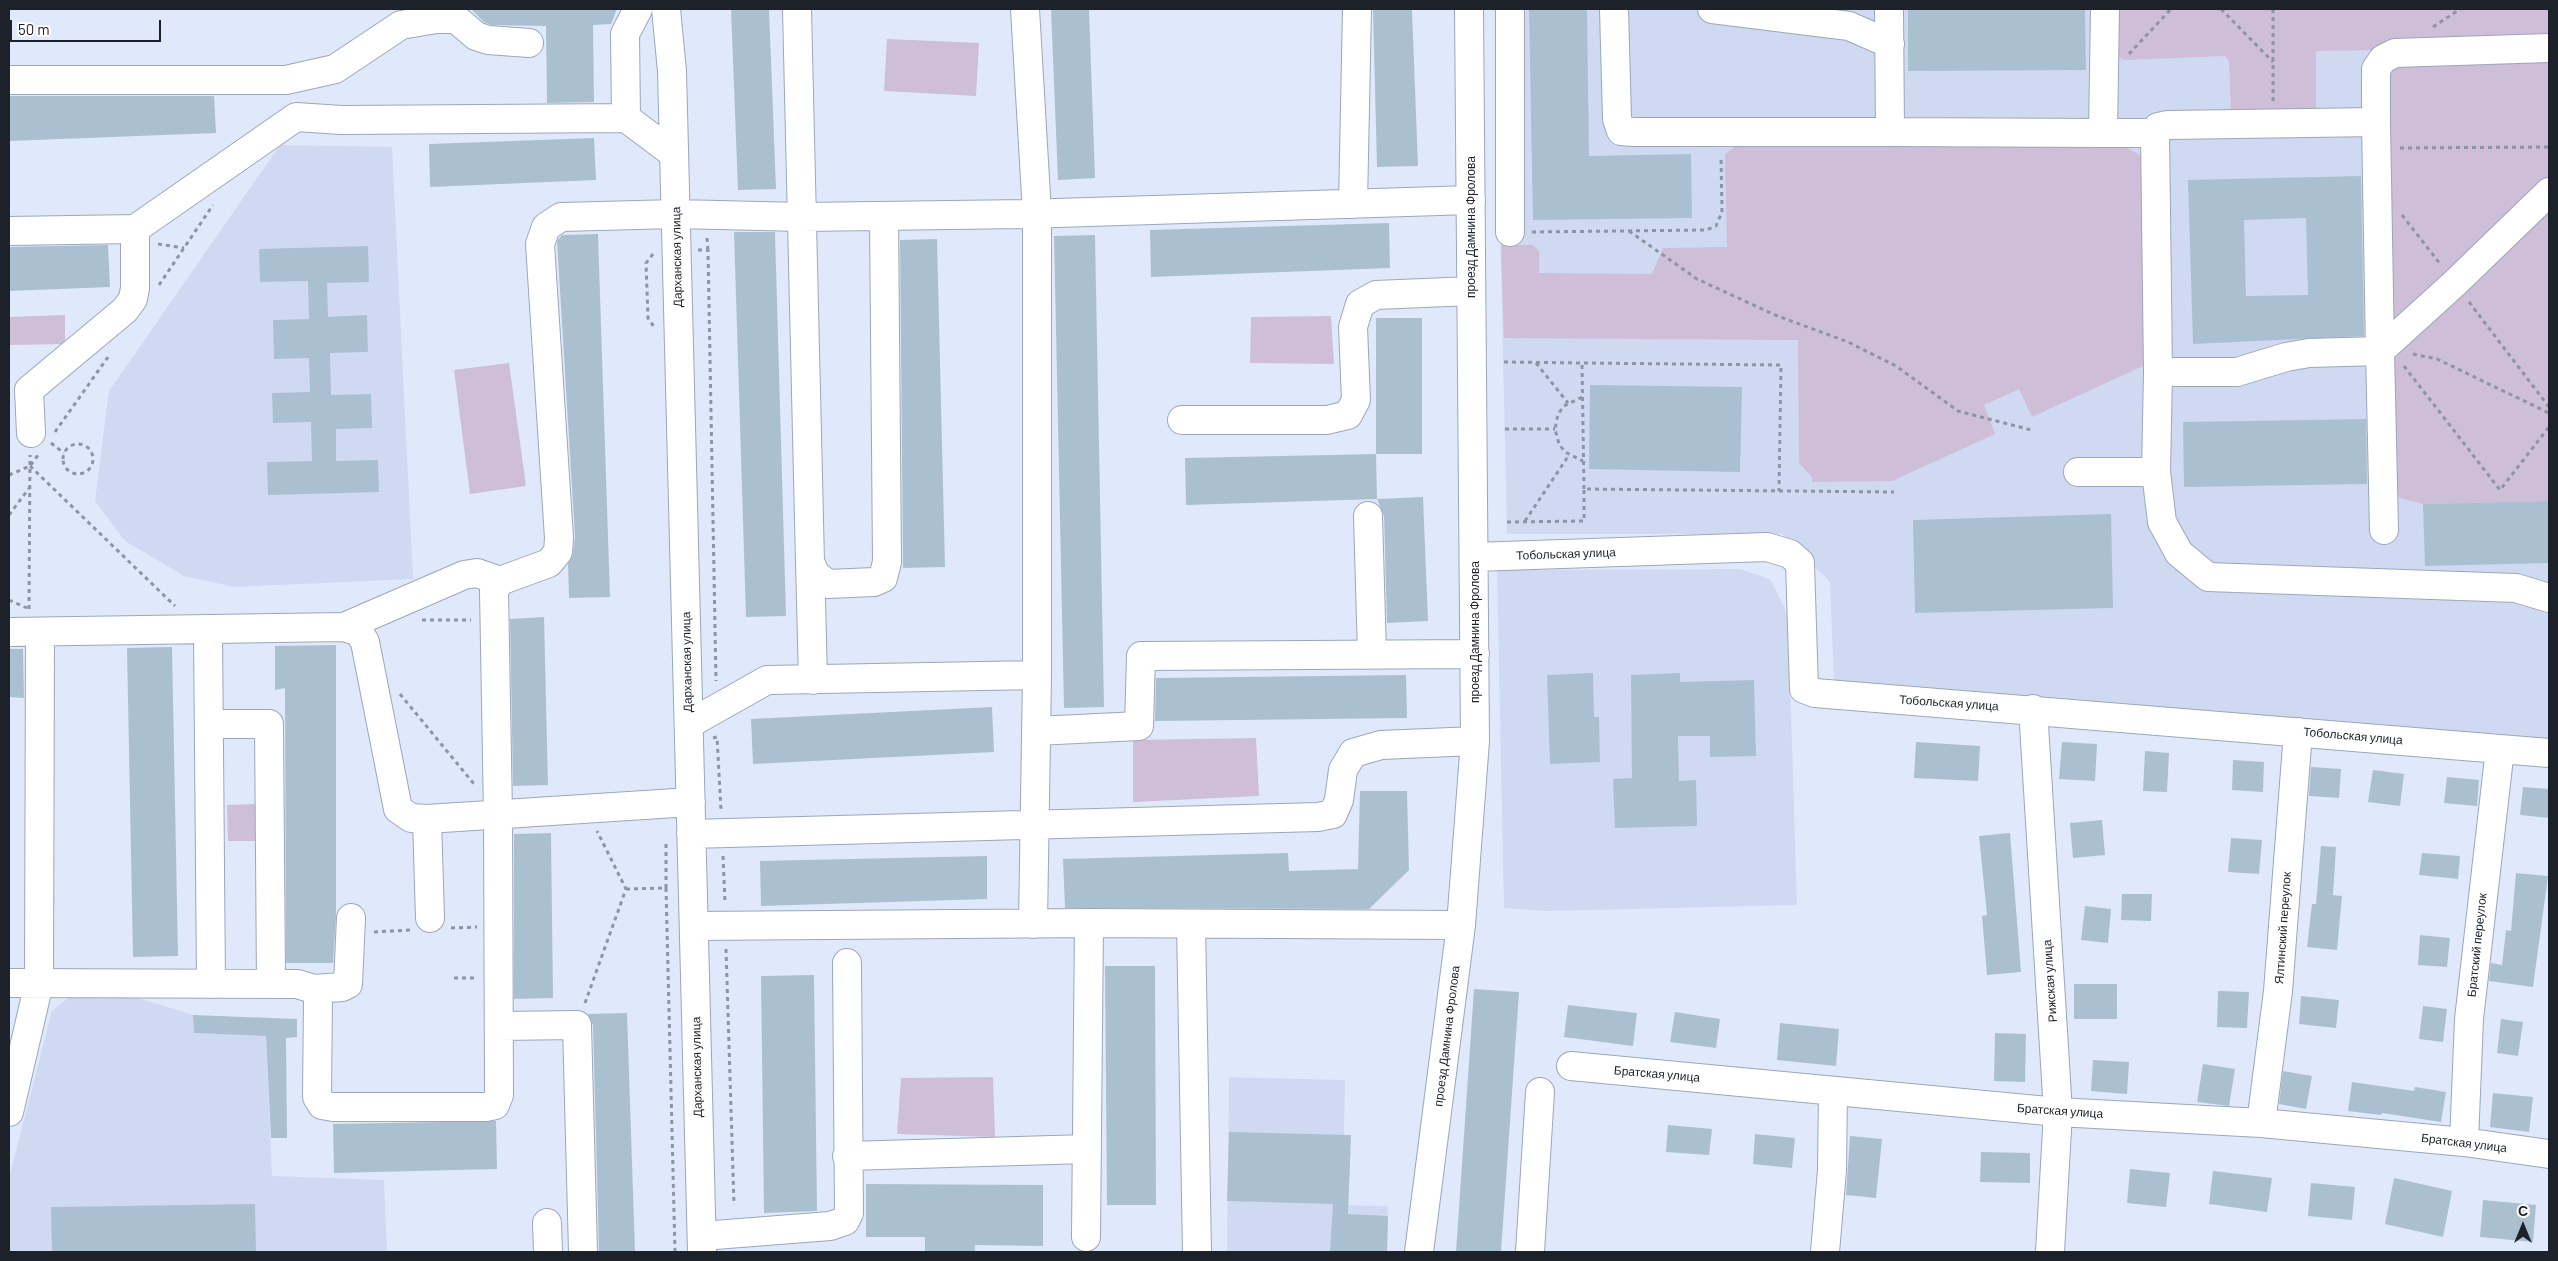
<!DOCTYPE html>
<html>
<head>
<meta charset="utf-8">
<style>
  body { margin:0 }
  #map { position:relative; width:2558px; height:1261px; overflow:hidden; background:#e0e9fc; font-family:Barlow,sans-serif }
  canvas { display:block }
  .frame { position:absolute; inset:0; border:10px solid #1d212a; pointer-events:none }
  .north { position:absolute; left:2498px; top:1201px; width:50px; height:50px; -webkit-text-stroke:4px #fff; paint-order:stroke; rotate:0deg; font-size:14px; font-weight:700; line-height:20px; text-align:center; color:#1d212a }
  .north::after { content:''; display:block; margin:auto; width:18px; height:22px; background:#1d212a; clip-path:polygon(50% 0,100% 100%,50% 72%,0 100%) }
  .scale { position:absolute; left:10px; top:20px; width:151px; height:22px; box-sizing:border-box; border:2px solid #1d212a; border-top:0; padding-left:6px; font-size:15px; line-height:18px; white-space:nowrap; color:#1d212a; -webkit-text-stroke:4px #fff; paint-order:stroke }
</style>
</head>
<body>
<div id="map">
<canvas width="2558" height="1261"></canvas>
<div class="frame"></div>
<div class="north">С</div>
<div class="scale">50 m</div>
</div>
<script>
const ctx = document.querySelector('canvas').getContext('2d');
ctx.lineJoin = 'round';
function fill(path, color) { ctx.fillStyle = color; ctx.fill(path, 'evenodd'); }
const shape = rows => new Path2D(rows.map(r => 'M' + r).join(''));
function strokePath(path, color, width, dash) { ctx.strokeStyle = color; ctx.lineWidth = width; ctx.lineCap = dash ? 'butt' : 'round'; ctx.setLineDash(dash || []); ctx.stroke(path); }
function label(font, color, halo, rows, align = 'center') {
  ctx.font = font + ' Barlow,sans-serif'; ctx.lineWidth = 5; ctx.setLineDash([]); ctx.textBaseline = 'middle'; ctx.strokeStyle = halo; ctx.fillStyle = color; for (const [text, x, y, turn = 0] of rows) {
    ctx.save(); ctx.translate(x, y); ctx.rotate((+turn || 0) * Math.PI / 180); ctx.textAlign = isNaN(turn) ? turn : align; if (halo) ctx.strokeText(text, 0, 0); ctx.fillText(text, 0, 0); ctx.restore();
  }
}
fill(shape([
  [1495,9,2549,9,2549,741,1834,686,1830,582,1782,534,1507,534],
  [280,145,392,147,413,579,234,587,184,576,125,541,95,501,109,391],
  [1740,569,1770,579,1788,615,1797,905,1548,911,1504,908,1497,570],
  [113,990,193,1015,195,1033,266,1036,272,1176,384,1180,387,1252,9,1252,9,1178,52,1011,77,991],
  [1229,1077,1345,1080,1344,1135,1351,1135,1348,1205,1388,1206,1387,1252,1227,1252]
]), '#cfdaf2');
fill(shape([
  [2107,9,2549,9,2549,501,2423,504,2396,497,2382,50,2316,51,2316,107,2309,114,2231,112,2229,61,2225,56,2124,60,2112,53],
  [887,39,979,43,976,96,884,91],
  [1738,144,2127,148,2143,157,2143,366,2032,417,2019,389,1984,405,1995,434,1892,481,1812,482,1812,477,1799,463,1798,340,1504,338,1501,245,1533,245,1539,251,1539,273,1652,274,1663,248,1727,247,1725,154],
  [65,315,65,344,9,345,9,317],
  [1331,316,1334,364,1250,363,1251,317],
  [509,363,526,486,470,494,454,370],
  [1256,738,1259,796,1133,802,1133,740],
  [255,804,255,841,228,841,227,805],
  [993,1077,995,1137,897,1134,901,1078]
]), '#cebed8');
fill(shape([
  [471,9,617,9,611,24,593,25,594,102,547,103,546,26,491,25,484,22],
  [731,9,769,9,776,189,738,190],
  [1051,9,1089,9,1095,178,1058,180],
  [1373,9,1412,9,1418,166,1377,167],
  [1529,9,1587,9,1589,156,1691,154,1692,218,1533,220],
  [1908,9,2085,9,2086,70,1908,71],
  [9,96,214,96,216,133,9,141],
  [594,138,596,180,430,187,429,144],
  [2361,176,2364,336,2193,344,2188,180],
  [2306,218,2308,295,2246,296,2244,220],
  [1389,223,1390,268,1151,277,1150,230],
  [734,232,775,232,786,616,746,617],
  [598,234,610,597,569,598,568,564,573,554,575,537,557,241,562,235],
  [1095,235,1104,707,1064,708,1054,236],
  [937,239,945,567,903,568,900,240],
  [108,245,110,287,9,291,9,247],
  [368,246,369,282,327,283,328,317,367,315,368,352,330,353,331,395,371,394,372,428,336,429,336,461,378,460,379,492,268,495,267,462,312,461,311,422,273,423,272,393,310,392,309,358,274,359,273,320,309,319,308,281,260,282,259,249],
  [1376,318,1422,318,1422,454,1376,454],
  [1590,385,1742,387,1740,472,1589,469],
  [2366,419,2367,484,2184,487,2183,422],
  [1376,454,1377,499,1186,505,1185,458],
  [1423,497,1428,621,1387,623,1384,516,1377,499],
  [2549,501,2549,563,2425,566,2423,504],
  [2111,514,2113,608,1915,613,1913,520],
  [544,617,548,785,513,786,510,619],
  [336,645,336,916,333,963,286,963,285,688,275,690,275,646],
  [172,647,178,956,133,957,127,648],
  [9,649,23,649,24,698,9,697],
  [1593,673,1594,717,1599,717,1600,762,1550,764,1547,675],
  [1680,673,1680,682,1754,680,1756,756,1710,757,1710,736,1678,736,1679,781,1696,780,1697,826,1615,828,1613,779,1632,778,1631,675],
  [1406,675,1407,718,1155,721,1156,678],
  [992,707,994,752,753,764,751,719],
  [1916,742,1980,746,1978,781,1914,778],
  [2062,742,2097,744,2095,781,2059,779],
  [2145,751,2169,753,2167,792,2143,791],
  [2233,760,2264,762,2263,792,2232,790],
  [2311,767,2341,769,2339,798,2309,796],
  [2373,770,2404,774,2400,806,2368,802],
  [2447,777,2479,780,2477,806,2444,803],
  [2523,787,2549,789,2549,818,2520,815],
  [1360,791,1407,791,1409,870,1369,909,1065,908,1063,859,1288,853,1289,871,1358,869],
  [2102,820,2105,855,2073,858,2070,823],
  [551,833,553,998,514,999,514,834],
  [2010,833,2021,972,1987,975,1982,916,1987,915,1979,836],
  [2231,838,2262,840,2259,874,2228,872],
  [2321,846,2336,847,2333,895,2342,896,2337,950,2307,947,2312,904,2316,904],
  [2422,853,2460,856,2458,879,2419,875],
  [987,856,987,899,761,906,760,861],
  [2516,873,2548,876,2533,987,2489,981,2491,963,2502,965,2506,930,2511,931],
  [2122,894,2152,894,2151,921,2121,920],
  [2085,906,2111,909,2108,943,2081,940],
  [2420,935,2450,938,2447,967,2418,965],
  [1105,966,1155,966,1156,1205,1107,1205],
  [814,975,817,1211,764,1213,761,976],
  [2074,984,2117,984,2117,1019,2074,1019],
  [1474,989,1519,992,1501,1252,1456,1252],
  [2218,991,2249,992,2247,1028,2217,1027],
  [2301,996,2339,1000,2336,1028,2299,1024],
  [1568,1005,1637,1013,1633,1046,1564,1037],
  [2423,1006,2447,1009,2443,1042,2419,1039],
  [1675,1012,1720,1019,1716,1048,1670,1042],
  [627,1013,635,1252,599,1252,593,1025,588,1014],
  [193,1015,297,1019,297,1037,286,1038,287,1138,271,1138,266,1036,194,1033],
  [2501,1019,2523,1022,2518,1056,2497,1053],
  [1780,1023,1839,1029,1836,1066,1777,1060],
  [1995,1033,2026,1034,2025,1082,1994,1081],
  [2093,1060,2129,1062,2127,1094,2091,1091],
  [2203,1064,2235,1069,2229,1106,2197,1102],
  [2283,1071,2312,1076,2306,1109,2279,1104],
  [2352,1082,2414,1091,2415,1087,2446,1092,2441,1122,2382,1113,2381,1115,2348,1111],
  [2493,1093,2533,1097,2529,1132,2490,1127],
  [496,1121,497,1169,334,1173,333,1124],
  [1668,1125,1712,1129,1709,1155,1666,1152],
  [1229,1132,1351,1135,1348,1214,1388,1216,1387,1252,1330,1252,1333,1204,1227,1201],
  [1755,1134,1795,1138,1792,1168,1753,1164],
  [1850,1136,1882,1139,1876,1198,1846,1195],
  [1981,1152,2030,1153,2030,1183,1980,1182],
  [2130,1169,2170,1173,2166,1207,2127,1203],
  [2213,1171,2272,1178,2267,1212,2209,1204],
  [2394,1178,2452,1191,2443,1237,2385,1224],
  [2311,1183,2355,1187,2352,1220,2308,1216],
  [866,1184,1043,1185,1043,1246,975,1245,975,1252,925,1252,925,1237,866,1237],
  [2483,1200,2536,1205,2533,1242,2480,1237],
  [255,1204,256,1251,52,1251,51,1207]
]), '#aac0d1');
const minor = shape([
  [666,9,672,71,702,1252],
  [797,9,810,562,816,575,828,584,874,582,883,578,887,562,884,216],
  [1025,9,1037,213,1037,675,1033,924],
  [1614,9,1617,119,1621,131,1634,132,1890,132,1889,9],
  [1712,9,1849,26,1890,44],
  [2105,9,2103,133,2155,133],
  [9,80,286,80,335,69,401,25,436,19,456,19,476,36,488,40,529,43],
  [626,118,674,154],
  [2376,122,2376,69,2383,59,2395,53,2549,48],
  [1890,132,2103,133],
  [1353,204,1357,9],
  [9,231,135,229],
  [1510,232,1510,9],
  [2158,372,2237,372,2286,357,2309,353,2380,351,2376,122,2168,125,2158,127,2155,133,2158,372,2156,472,2162,522,2179,553,2208,577,2516,588,2549,598],
  [1182,420,1327,420,1348,415,1356,400,1353,327,1360,304,1376,295,1471,291],
  [31,433,29,390,125,310,133,299,135,288,135,229,296,117,341,120,626,118,625,34,638,9],
  [2078,472,2156,472],
  [1368,516,1372,654],
  [2384,530,2380,351,2455,283,2549,192],
  [1474,557,1767,547,1790,554,1800,563,1804,689,1815,693,2549,753],
  [810,562,813,680],
  [344,627,464,575,477,573,500,581],
  [208,630,211,984],
  [9,632,344,627,359,632,365,642,398,809,411,818,427,819,691,802],
  [2033,709,2058,1112,2050,1252],
  [209,724,269,724,271,984],
  [689,724,767,680,1037,675],
  [1036,731,1139,726,1141,656,1475,654],
  [427,819,430,918],
  [691,834,1318,817,1333,814,1339,800,1343,770,1353,753,1381,745,1475,741],
  [1191,924,1197,1252],
  [694,926,1089,923,1461,925],
  [9,983,297,984,314,989,318,998,317,1097,322,1105,333,1107,486,1107,495,1105,499,1095,498,814,494,591,500,581,549,563,558,552,559,538,540,244,546,227,561,217,676,214,802,217,1025,214,1471,200],
  [314,989,342,987,348,984,351,918],
  [499,1026,577,1025,583,1252],
  [1571,1066,2058,1112,2261,1123,2464,1142,2549,1154],
  [9,1112,39,983,40,632],
  [2261,1123,2278,991,2298,732],
  [2464,1142,2469,1019,2500,749],
  [847,1156,1087,1149],
  [547,1223,548,1252],
  [702,1236,830,1226,845,1221,849,1213,847,963],
  [1086,1237,1089,923],
  [1419,1252,1461,925,1475,741,1469,9],
  [1530,1252,1540,1092],
  [1825,1252,1832,1170,1833,1091]
]);
strokePath(minor, '#9ca6bc', 30);
strokePath(shape([
  [2221,9,2273,62],
  [2273,9,2273,101],
  [2433,27,2460,9],
  [2129,54,2171,9],
  [2400,148,2549,147],
  [2402,215,2441,265],
  [1629,231,1697,279,1775,315,1848,342,1896,366,1958,411,2031,430],
  [1532,232,1706,230,1716,226,1722,212,1721,156],
  [707,238,708,250],
  [158,244,184,248],
  [698,250,708,250,716,681],
  [653,254,646,263,648,318,654,327],
  [159,285,213,205],
  [2469,302,2549,407],
  [2413,354,2437,359,2549,413],
  [1504,362,1582,363],
  [1536,363,1568,403],
  [2404,366,2500,490,2549,427],
  [1582,397,1564,406,1558,414,1555,429,1559,444,1565,452,1583,461],
  [1505,429,1555,429],
  [55,432,108,357],
  [51,443,64,453],
  '63 459a15 15 0 1 1 30 0a15 15 0 1 1-30 0Z',
  [30,466,175,606],
  [9,475,30,466,38,455],
  [1584,489,1582,363,1781,365,1779,491],
  [9,515,30,487],
  [1525,521,1569,455],
  [1507,522,1584,521,1584,489,1894,492],
  [9,600,27,608],
  [29,609,30,455],
  [422,620,471,620],
  [400,694,474,784],
  [713,738,717,737,721,810],
  [723,856,725,902],
  [666,888,675,1252],
  [626,889,666,888,666,843],
  [451,928,477,927],
  [374,932,410,930],
  [726,949,734,1205],
  [454,978,475,978],
  [585,1003,626,889,597,831]
]), '#8d94a3', 3, [4, 4]);
strokePath(minor, '#fff', 28);
label('12px', '#1d212a', '#fff', [
  ["проезд Дамнина Фролова",1471,227,-90],
  ["Дарханская улица",677,257,-91],
  ["Тобольская улица",1566,554,-2],
  ["проезд Дамнина Фролова",1475,632,-90],
  ["Дарханская улица",687,662,-91],
  ["Тобольская улица",1949,703,4],
  ["Тобольская улица",2353,736,5],
  ["Ялтинский переулок",2283,928,-86],
  ["Братский переулок",2477,945,-84],
  ["Рижская улица",2050,981,-94],
  ["проезд Дамнина Фролова",1447,1036,-83],
  ["Дарханская улица",697,1067,-91],
  ["Братская улица",1657,1074,5],
  ["Братская улица",2060,1111,4],
  ["Братская улица",2464,1143,7]
]);
</script>
</body>
</html>
